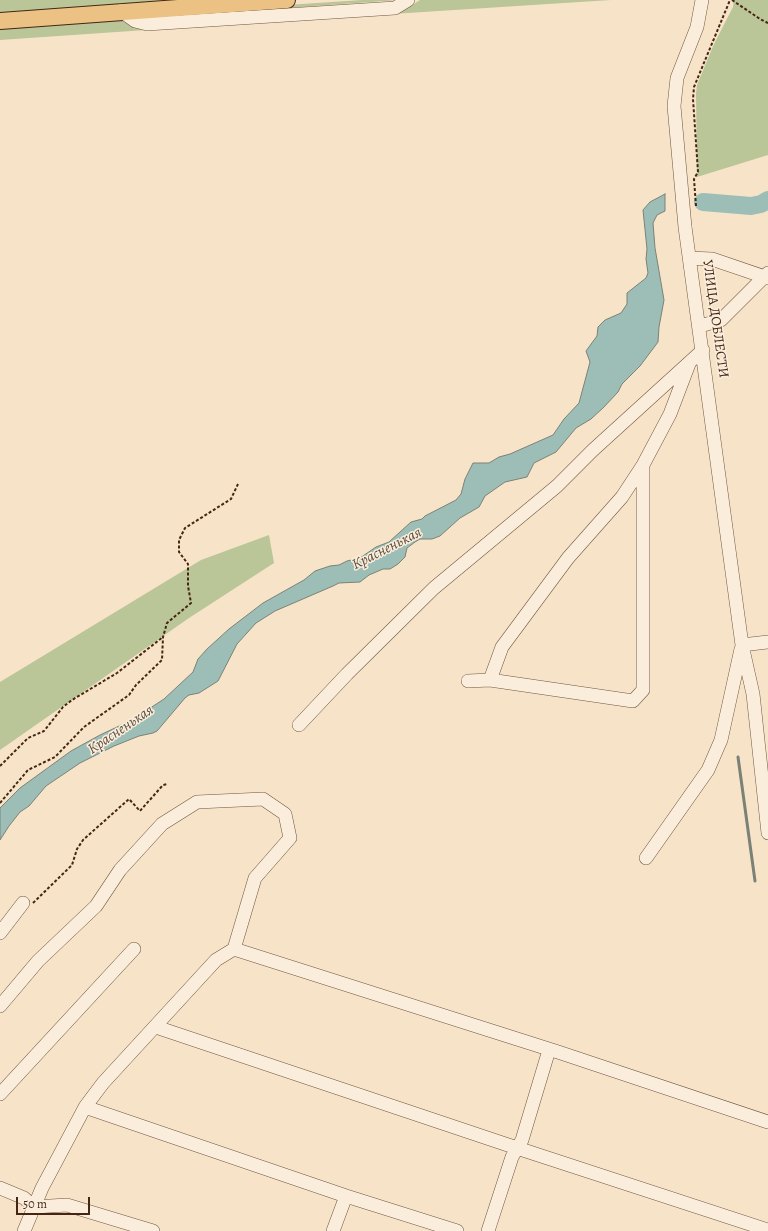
<!DOCTYPE html>
<html>
<head>
<meta charset="utf-8">
<style>
  body { margin:0 }
  #map { position:relative; width:768px; height:1231px; overflow:hidden; background:#f7e4c8; font-family:Alegreya,serif }
  canvas { display:block }
  .scale { position:absolute; left:16px; top:1197px; width:74px; height:18px; box-sizing:border-box; border:2px solid #452614; border-top:0; padding-left:5px; font-size:12px; line-height:14px; white-space:nowrap; color:#452614; -webkit-text-stroke:3px #faeddb; paint-order:stroke }
</style>
</head>
<body>
<div id="map">
<canvas width="768" height="1231"></canvas>
<div class="scale">50 m</div>
</div>
<script>
const ctx = document.querySelector('canvas').getContext('2d');
ctx.lineJoin = 'round';
function fill(path, color) { ctx.fillStyle = color; ctx.fill(path, 'evenodd'); }
const shape = rows => new Path2D(rows.map(r => 'M' + r).join(''));
function strokePath(path, color, width, dash) { ctx.strokeStyle = color; ctx.lineWidth = width; ctx.lineCap = dash ? 'butt' : 'round'; ctx.setLineDash(dash || []); ctx.stroke(path); }
function label(font, color, halo, rows, align = 'center') {
  ctx.font = font + ' Alegreya,serif'; ctx.lineWidth = 3; ctx.setLineDash([]); ctx.textBaseline = 'middle'; ctx.strokeStyle = halo; ctx.fillStyle = color; for (const [text, x, y, turn = 0] of rows) {
    ctx.save(); ctx.translate(x, y); ctx.rotate((+turn || 0) * Math.PI / 180); ctx.textAlign = isNaN(turn) ? turn : align; if (halo) ctx.strokeText(text, 0, 0); ctx.fillText(text, 0, 0); ctx.restore();
  }
}
fill(shape([
  [0,0,169,0,0,13],
  [362,0,398,0,148,18,137,15],
  [420,0,611,0,392,14,401,12],
  [734,0,768,0,768,155,697,177,696,93,697,85,714,44,733,7],
  [117,18,137,28,146,30,0,40,0,29,29,24],
  [269,535,274,563,189,618,0,750,0,682,201,560]
]), '#bac598');
const water = shape([
  [665,194,665,211,657,215,653,223,655,248,664,300,659,327,658,342,640,366,622,384,618,392,604,407,591,419,576,428,556,452,534,463,527,477,505,482,485,496,479,507,460,518,440,536,432,539,420,539,415,542,407,548,405,557,398,564,390,569,383,569,369,575,360,582,339,583,333,586,275,611,256,623,237,644,218,681,199,693,189,695,185,698,157,731,153,733,139,736,114,746,80,763,46,786,29,806,20,812,9,826,0,840,0,808,20,788,71,751,100,735,132,720,164,699,193,672,198,659,207,649,229,629,263,603,304,580,315,571,330,566,339,565,347,561,360,558,376,547,389,542,411,522,422,519,425,516,456,500,461,494,465,479,473,463,489,463,499,457,510,454,553,435,564,419,579,403,590,362,586,351,597,336,598,327,605,320,621,313,627,304,627,293,646,278,648,273,646,259,647,249,643,210,650,202,665,194]
]);
fill(water, '#9dbeb7');
strokePath(water, '#7a8176', 1);
strokePath(shape([
  [738,757,755,881]
]), '#7a8176', 3);
strokePath(shape([
  [703,202,751,206,761,204,768,200]
]), '#9dbeb7', 18);
const minor = shape([
  [702,0,697,27,677,78,674,106,685,227,742,645,753,694,768,833],
  [121,11,135,21,147,24,395,8,408,0],
  [690,258,712,259,768,278],
  [700,326,721,320,768,273],
  [742,645,768,642],
  [490,680,502,647,568,558,622,497,643,465,670,414,689,364],
  [468,681,490,680,633,701,643,690,643,465],
  [299,725,347,674,434,588,557,486,593,450,703,350],
  [646,858,708,770,721,740,741,649],
  [0,933,23,903],
  [0,1006,38,961,96,906,120,870,162,824,197,802,263,799,285,814,290,838,255,878,234,949],
  [156,1027,517,1148,768,1230],
  [0,1094,134,949],
  [85,1107,346,1196,457,1231],
  [0,1188,24,1198,34,1207,67,1205,153,1231],
  [24,1231,42,1188,85,1107,103,1083,216,960,234,949,558,1052,768,1122],
  [333,1231,346,1196],
  [488,1231,512,1157,522,1140,549,1050]
]);
const major = shape([
  [0,21,287,0]
]);
strokePath(minor, '#725641', 14);
strokePath(major, '#452614', 18);
strokePath(shape([
  [732,0,760,19,768,23],
  [696,206,694,179,698,172,693,99,694,87,730,0],
  [0,766,28,738,44,731,63,707,72,700,117,673,163,637],
  [0,803,28,770,55,757,84,727,129,695,136,685,162,660,163,637,167,623,191,603,188,586,188,564,179,552,179,540,185,528,231,499,238,484],
  [33,903,72,865,77,849,83,840,129,799,140,811,163,785,168,784]
]), '#452614', 2, [3, 2]);
strokePath(minor, '#faeddb', 13);
strokePath(major, '#ecc284', 16);
label('14px', '#452614', '#faeddb', [
  ["УЛИЦА ДОБЛЕСТИ",715,319,82]
]);
label('italic 15px', '#5b4c3d', '#faeddb', [
  ["Красненькая",387,549,-27],
  ["Красненькая",121,730,-34]
]);
</script>
</body>
</html>
